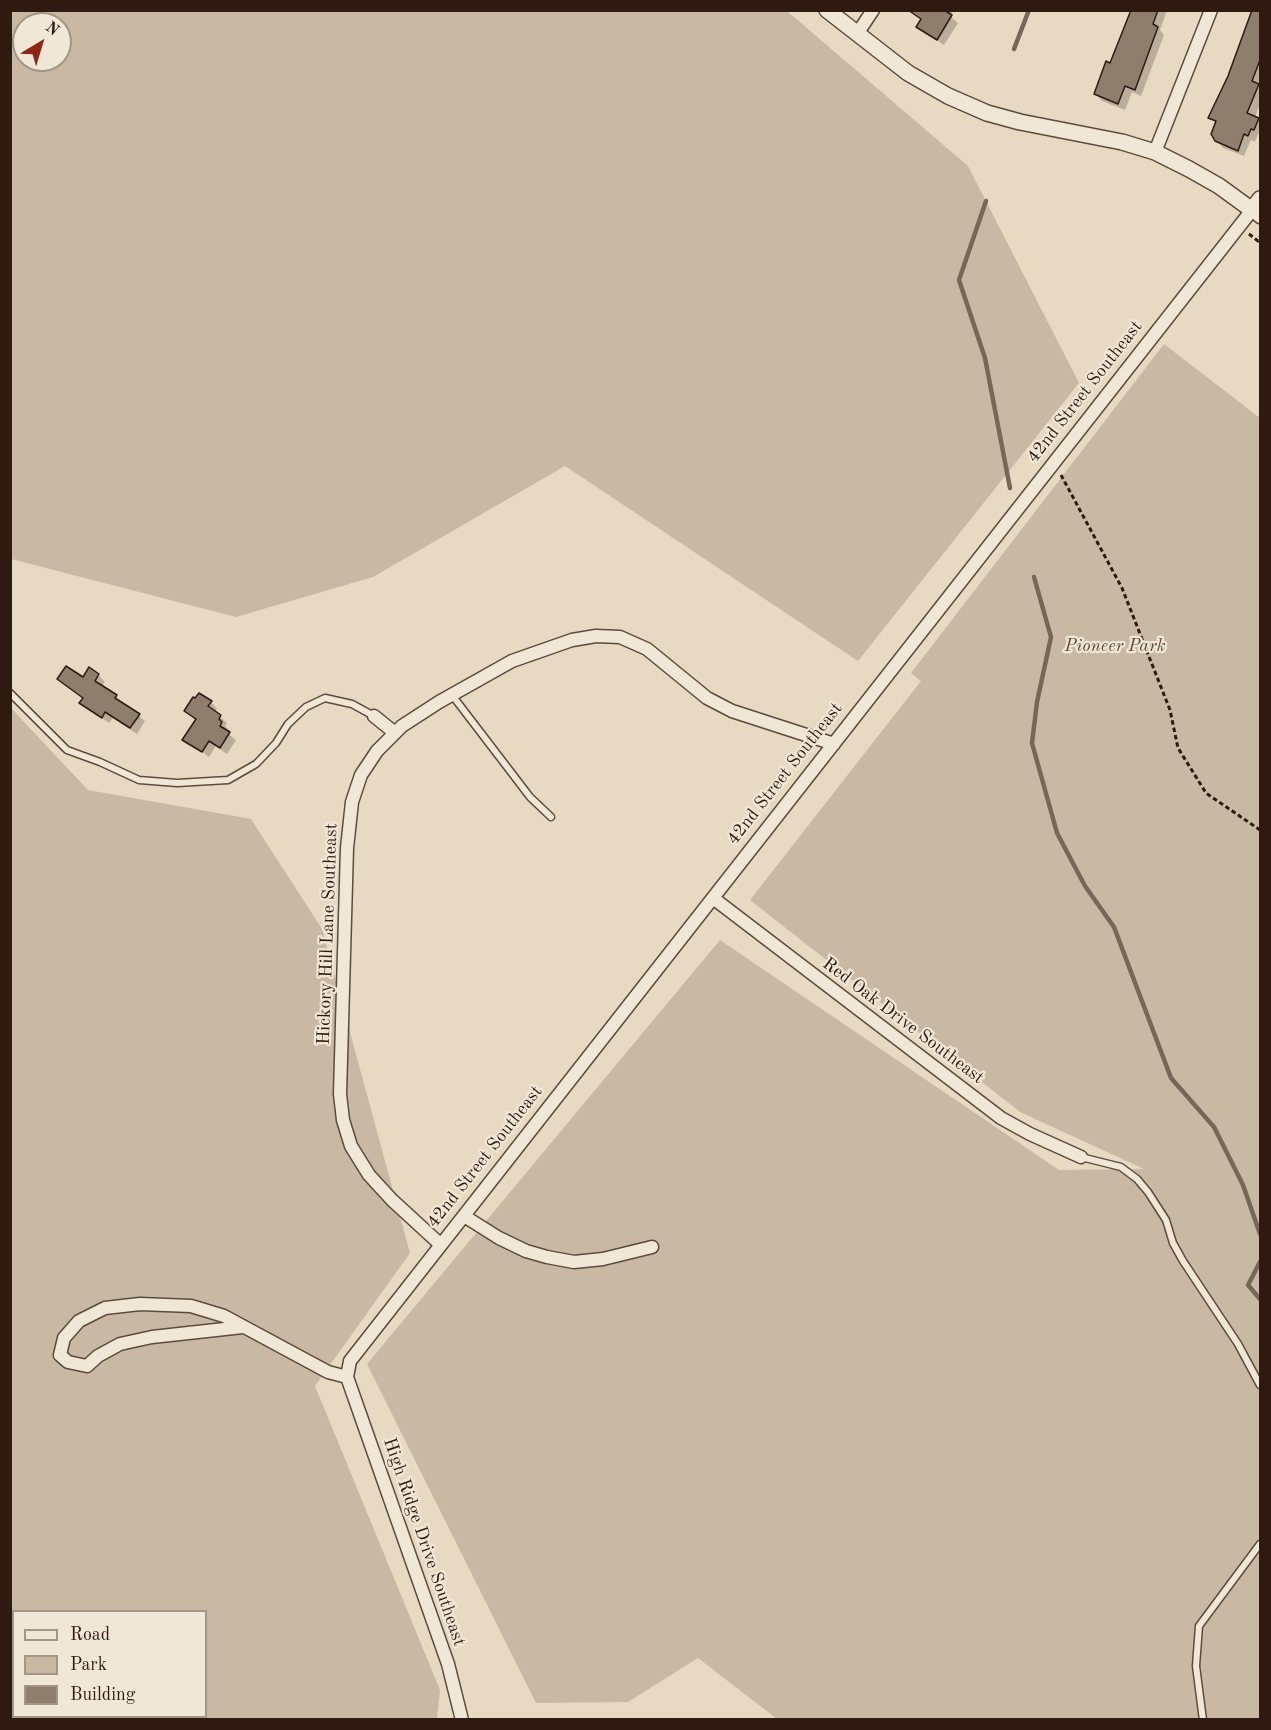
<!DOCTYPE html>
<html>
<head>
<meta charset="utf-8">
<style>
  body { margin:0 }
  #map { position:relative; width:1271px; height:1730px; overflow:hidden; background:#e8dac2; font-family:"Old Standard TT",serif }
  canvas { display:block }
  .frame { position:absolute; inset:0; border:12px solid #2f1a12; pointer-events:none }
  .legend { position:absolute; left:12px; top:1610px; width:195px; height:108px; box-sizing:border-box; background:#f0e7d7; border:2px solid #a39588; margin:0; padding:8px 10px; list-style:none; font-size:18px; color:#2f1a12 }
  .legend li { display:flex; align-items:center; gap:12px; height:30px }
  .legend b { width:30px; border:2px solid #a39588 }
  .north { position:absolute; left:12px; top:12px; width:60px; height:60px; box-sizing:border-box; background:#f0e7d7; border:2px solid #a39588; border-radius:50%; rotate:38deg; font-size:16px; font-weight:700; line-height:24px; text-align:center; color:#2f1a12 }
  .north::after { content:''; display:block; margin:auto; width:21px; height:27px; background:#8f2418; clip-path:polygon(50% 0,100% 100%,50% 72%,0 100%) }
</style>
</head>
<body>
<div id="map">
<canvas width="1271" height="1730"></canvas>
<div class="frame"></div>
<ul class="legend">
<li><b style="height:8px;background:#f0e7d7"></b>Road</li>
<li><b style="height:16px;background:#c9b9a4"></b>Park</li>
<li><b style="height:16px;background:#8f7e6e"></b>Building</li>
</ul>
<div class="north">N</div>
</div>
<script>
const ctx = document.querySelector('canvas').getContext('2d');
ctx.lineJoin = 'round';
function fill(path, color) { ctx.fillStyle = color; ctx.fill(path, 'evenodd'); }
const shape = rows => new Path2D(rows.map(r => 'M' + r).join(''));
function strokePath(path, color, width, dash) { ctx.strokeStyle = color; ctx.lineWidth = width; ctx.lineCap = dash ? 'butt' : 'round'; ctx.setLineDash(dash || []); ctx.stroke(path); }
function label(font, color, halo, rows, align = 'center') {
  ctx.font = font + ' "Old Standard TT",serif'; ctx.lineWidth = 4.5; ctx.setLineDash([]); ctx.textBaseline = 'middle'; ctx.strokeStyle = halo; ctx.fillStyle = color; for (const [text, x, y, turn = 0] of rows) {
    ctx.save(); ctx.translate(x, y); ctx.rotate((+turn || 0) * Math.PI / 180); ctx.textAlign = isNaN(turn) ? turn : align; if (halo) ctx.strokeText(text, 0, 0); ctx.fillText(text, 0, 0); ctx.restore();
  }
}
fill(shape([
  [10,11,787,11,968,166,1079,383,858,661,565,466,373,577,236,617,11,559],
  [24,24,60,24,60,60,24,60],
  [1164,344,1260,418,1260,1719,777,1719,698,1658,628,1702,536,1703,367,1364,720,940,1059,1170,1144,1169,1020,1112,750,900,921,681,911,673],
  [10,707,88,790,251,819,322,929,410,1253,315,1386,440,1690,437,1719,11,1719],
  [14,1612,206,1612,206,1716,14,1716]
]), '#c9b9a4');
fill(shape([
  [922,10,953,10,950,16,958,23,944,45,918,27,923,19],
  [1139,10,1167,10,1160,30,1164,35,1141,96,1132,92,1125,110,1102,101,1096,94],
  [1255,10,1260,10,1260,103,1255,118,1260,121,1260,135,1258,134,1255,142,1251,140,1244,156,1223,148,1216,140,1217,124,1210,118,1221,96],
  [98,675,105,682,101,687,145,721,137,734,113,718,109,723,88,709,81,703,84,699,59,679,83,679],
  [211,702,217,709,215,712,227,723,225,726,228,729,226,732,236,740,227,754,216,746,209,757,184,739,196,721,185,711]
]), '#0003');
strokePath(shape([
  [1014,49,1029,10],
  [986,201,959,280,985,358,1010,488],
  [1034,577,1051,637,1037,702,1032,743,1057,833,1085,886,1114,927,1171,1078,1214,1127,1243,1185,1260,1234],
  [1260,1262,1248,1285,1260,1299]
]), '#786658', 4.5);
const building = shape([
  [908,10,944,10,952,15,937,40,916,27,921,19,908,10],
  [1131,10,1158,10,1153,24,1158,27,1135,90,1125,86,1118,104,1094,94,1106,61,1110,63,1131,10],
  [1252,10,1260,10,1260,60,1252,81,1259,84,1247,113,1259,118,1254,130,1251,129,1248,136,1244,134,1238,151,1215,141,1211,134,1216,121,1208,118,1228,76,1252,10],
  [66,666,83,677,89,667,99,674,95,681,117,695,115,698,140,714,130,728,105,712,102,718,79,703,83,698,57,679,66,666],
  [199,693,212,701,208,706,221,715,219,719,222,722,220,726,230,732,220,748,209,741,202,752,182,740,196,719,184,711,193,697,195,698,199,693]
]);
fill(building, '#8f7e6e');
strokePath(building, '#2f1a12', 1.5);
const service = shape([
  [10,693,67,750,100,762,139,780,177,783,228,780,256,764,276,743,288,724,306,707,325,698,352,704,374,716],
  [452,695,530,797,551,817],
  [1081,1157,1121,1167,1137,1179,1148,1192,1166,1220,1173,1243,1183,1261,1238,1344,1260,1385],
  [1203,1720,1196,1666,1199,1626,1260,1544]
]);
const minor = shape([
  [857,34,873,10],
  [1155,152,1211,10],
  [374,716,395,733],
  [713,898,1001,1118,1030,1134,1081,1157],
  [464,1216,499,1238,526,1251,547,1257,574,1262,603,1259,652,1247],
  [441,1245,392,1200,369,1175,351,1146,343,1120,340,1094,347,848,352,802,361,775,377,751,402,726,439,702,512,661,572,640,596,636,620,637,647,649,707,698,732,711,834,744],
  [243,1327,152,1337,120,1344,98,1356,87,1366,68,1362,60,1355,64,1338,79,1321,105,1308,140,1304,191,1306,224,1316,328,1372,347,1377],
  [462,1720,448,1664,347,1377,350,1361,1252,210,1260,217]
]);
const tertiary = shape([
  [827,10,908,73,948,96,987,113,1020,122,1122,142,1155,152,1189,169,1219,186,1252,210,1260,199]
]);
strokePath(service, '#5d4a3e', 9);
strokePath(minor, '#5d4a3e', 15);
strokePath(tertiary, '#5d4a3e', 18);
strokePath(shape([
  [1249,234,1258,241,1260,237],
  [1061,475,1122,588,1170,710,1178,748,1206,793,1260,830]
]), '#2f1a12', 3, [4.5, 3]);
strokePath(service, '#f0e7d7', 6);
strokePath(minor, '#f0e7d7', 12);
strokePath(tertiary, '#f0e7d7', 15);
label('18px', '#2f1a12', '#f0e7d7', [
  ["42nd Street Southeast",1085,392,-52],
  ["42nd Street Southeast",785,774,-52],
  ["Hickory Hill Lane Southeast",328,934,-88],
  ["Red Oak Drive Southeast",903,1021,37],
  ["42nd Street Southeast",485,1157,-52],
  ["High Ridge Drive Southeast",424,1542,71]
]);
label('italic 18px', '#5d4a3e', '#f0e7d7', [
  ["Pioneer Park",1115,646]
]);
</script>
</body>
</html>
